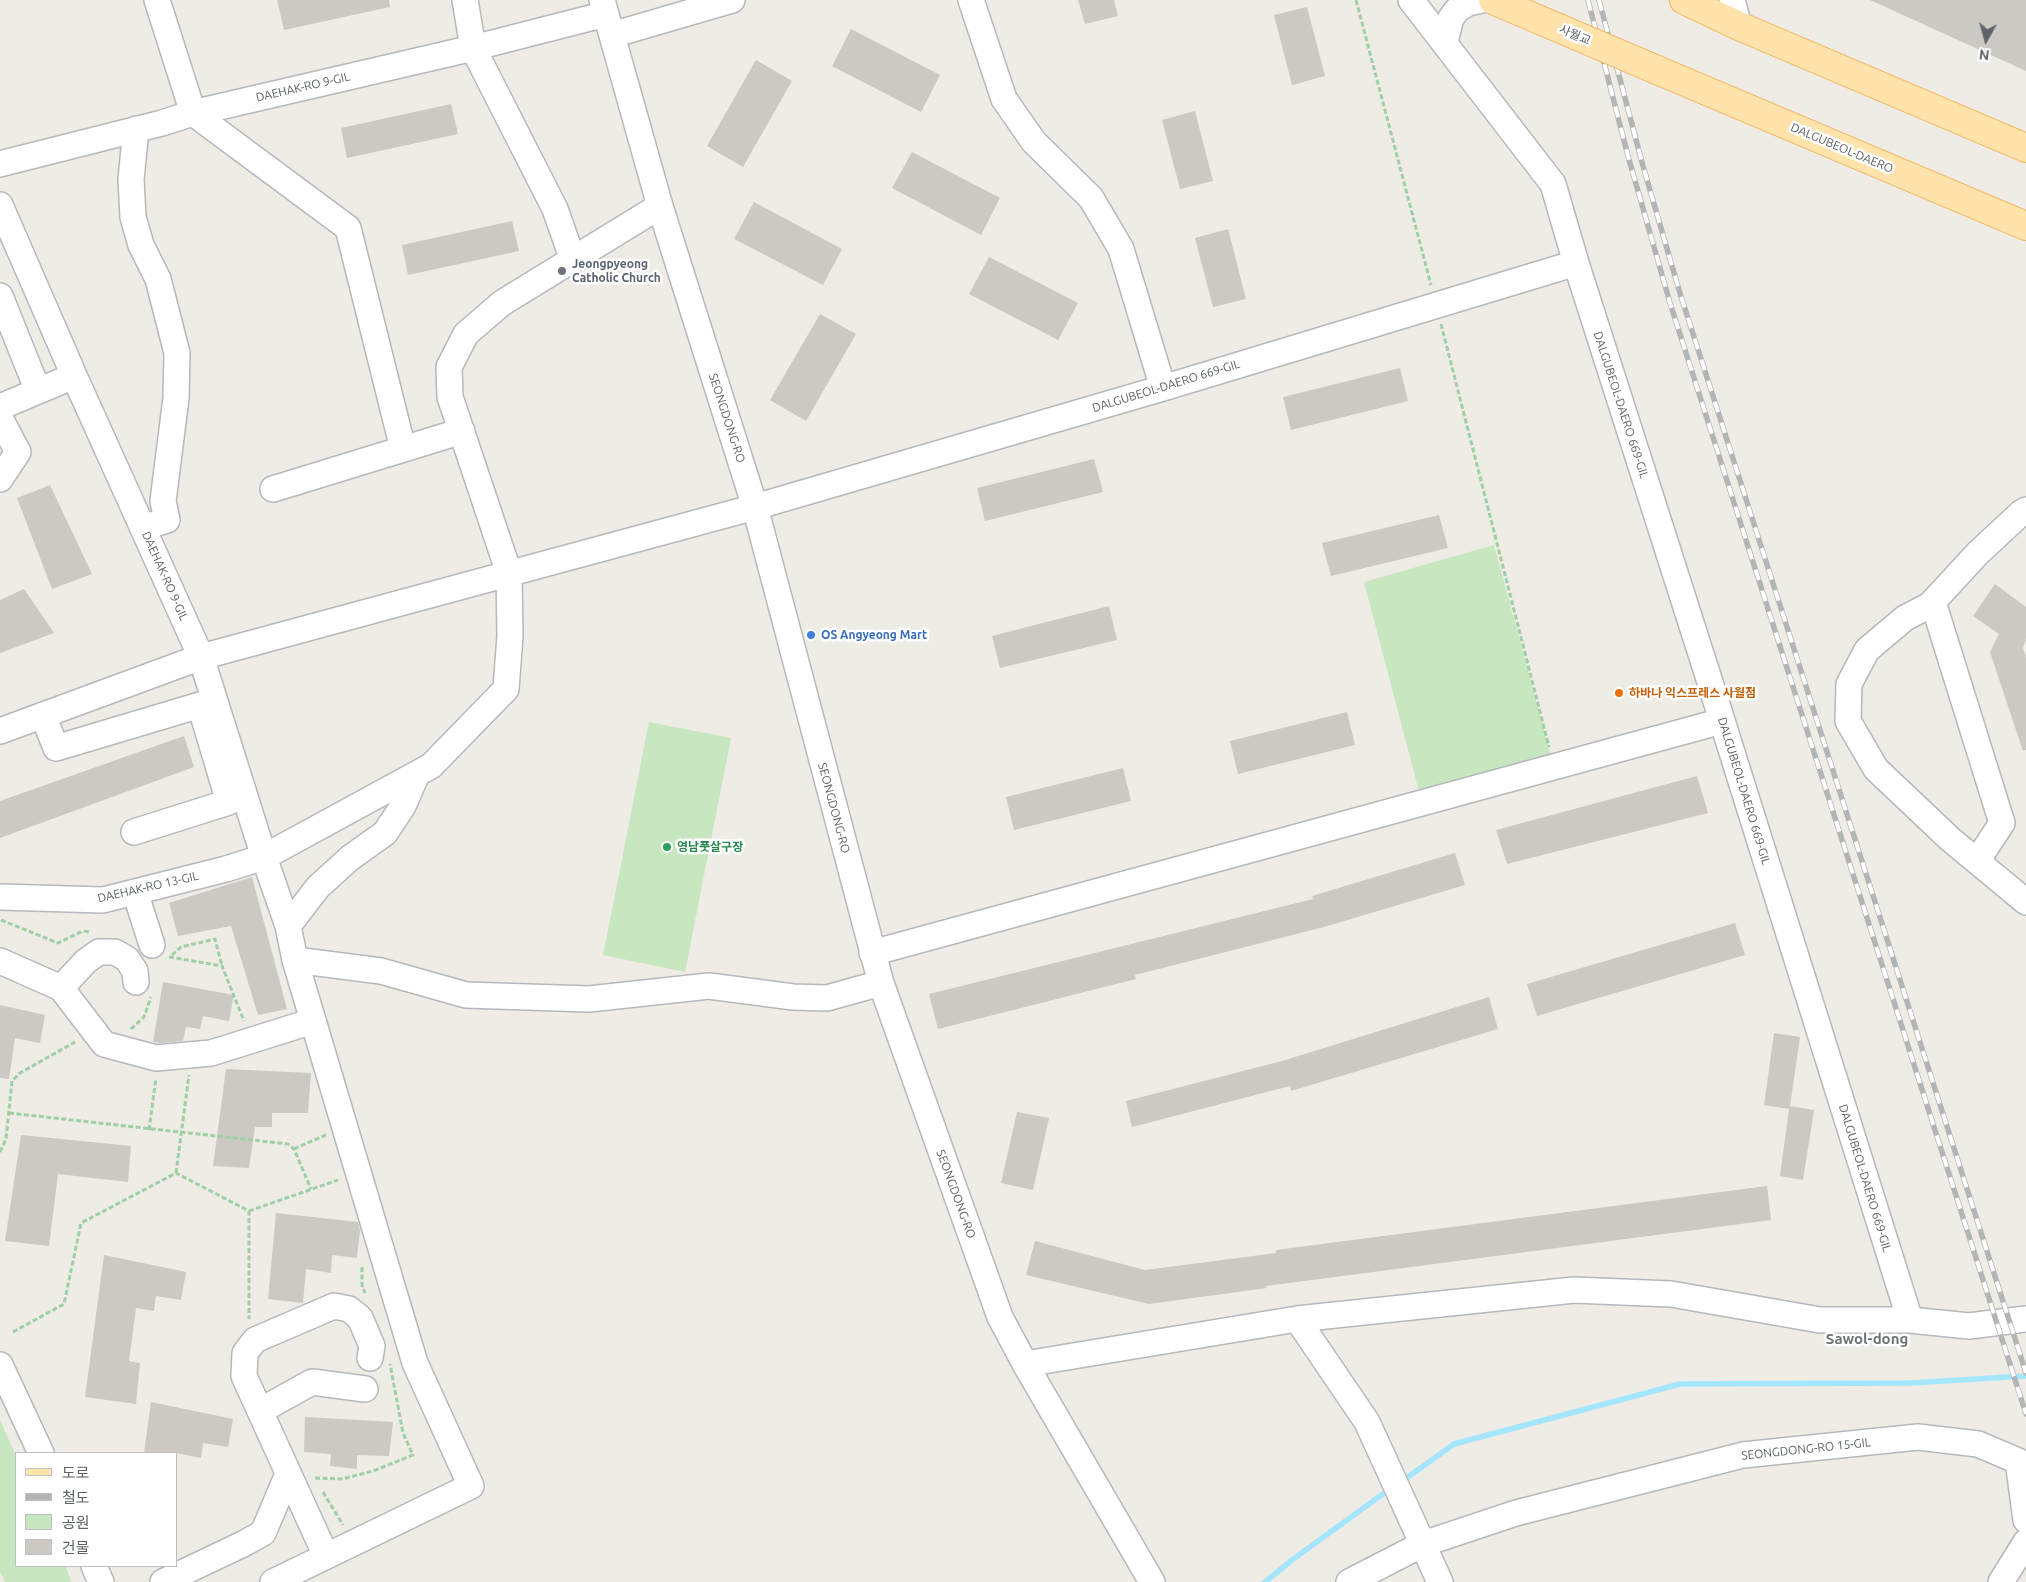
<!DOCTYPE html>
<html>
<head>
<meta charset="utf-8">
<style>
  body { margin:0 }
  #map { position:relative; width:2026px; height:1582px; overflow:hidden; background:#efebe5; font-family:Ubuntu,"Noto Sans KR",sans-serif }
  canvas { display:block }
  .legend { position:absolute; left:15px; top:1452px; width:162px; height:115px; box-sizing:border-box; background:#fff; border:1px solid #bec0c1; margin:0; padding:6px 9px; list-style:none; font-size:15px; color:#5c6265 }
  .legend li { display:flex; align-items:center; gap:10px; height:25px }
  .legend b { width:25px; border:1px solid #bec0c1 }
  .north { position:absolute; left:1961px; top:15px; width:50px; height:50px; -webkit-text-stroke:4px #fff; paint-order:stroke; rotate:187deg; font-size:14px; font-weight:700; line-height:20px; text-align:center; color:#5c6265 }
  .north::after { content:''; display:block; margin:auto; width:18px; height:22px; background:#5c6265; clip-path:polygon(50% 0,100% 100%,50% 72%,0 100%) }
</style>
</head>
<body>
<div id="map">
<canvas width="2026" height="1582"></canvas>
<ul class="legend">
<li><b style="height:6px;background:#ffe3aa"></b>도로</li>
<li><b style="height:6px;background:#b3b4b5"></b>철도</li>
<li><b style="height:14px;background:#c7e7c0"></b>공원</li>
<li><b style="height:14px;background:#ccc8c4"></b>건물</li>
</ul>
<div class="north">N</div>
</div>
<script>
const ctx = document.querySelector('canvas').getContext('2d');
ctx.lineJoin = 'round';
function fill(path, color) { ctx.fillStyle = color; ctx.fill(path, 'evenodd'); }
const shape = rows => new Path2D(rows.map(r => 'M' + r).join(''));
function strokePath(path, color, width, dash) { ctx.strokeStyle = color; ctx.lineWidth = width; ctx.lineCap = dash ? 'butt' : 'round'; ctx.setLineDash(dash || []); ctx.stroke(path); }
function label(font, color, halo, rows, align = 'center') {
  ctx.font = font + ' Ubuntu,"Noto Sans KR",sans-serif'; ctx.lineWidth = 5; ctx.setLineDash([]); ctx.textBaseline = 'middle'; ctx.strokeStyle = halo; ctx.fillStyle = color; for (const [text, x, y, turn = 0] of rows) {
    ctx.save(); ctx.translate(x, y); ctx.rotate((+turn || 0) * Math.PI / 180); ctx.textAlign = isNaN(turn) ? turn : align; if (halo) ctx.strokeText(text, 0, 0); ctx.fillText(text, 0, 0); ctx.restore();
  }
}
fill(shape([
  [1494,545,1554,767,1422,803,1364,582],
  [649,722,731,738,685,972,603,955],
  [0,1420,16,1456,16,1566,65,1566,72,1582,5,1582,0,1572]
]), '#c7e7c0');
strokePath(shape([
  [1401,1482,1454,1444,1680,1384,1910,1383,2026,1376],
  [1265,1582,1292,1560,1391,1488]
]), '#a5e6ff', 5.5);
fill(shape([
  [277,0,389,0,390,7,284,30],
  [1078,0,1114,0,1118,16,1085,24],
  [1870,0,2026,0,2026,71],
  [1307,7,1325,76,1292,85,1274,15],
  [851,29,940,75,921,112,832,66],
  [756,60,792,81,743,167,707,146],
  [451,104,458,134,347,158,341,128],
  [1195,111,1213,181,1180,189,1162,120],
  [912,152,1000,198,981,235,892,188],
  [754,202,842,249,823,285,734,239],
  [512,221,519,251,408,275,402,245],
  [1228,229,1246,299,1213,307,1195,238],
  [989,257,1078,303,1058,340,969,294],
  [820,314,856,334,806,421,770,400],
  [1400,368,1408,401,1291,430,1283,397],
  [1094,459,1103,492,985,521,977,488],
  [50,485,92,574,52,589,17,498],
  [1439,515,1448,548,1331,576,1322,543],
  [1995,584,2026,607,2026,639,2023,648,2026,657,2026,750,2023,751,1990,652,1999,634,1973,616],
  [24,589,54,633,0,653,0,600],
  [1109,606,1117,640,1000,668,992,636],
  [1347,712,1355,745,1238,774,1230,741],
  [184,736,194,767,0,838,0,801],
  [1123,768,1131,801,1014,830,1006,797],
  [1697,776,1708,813,1507,864,1496,830],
  [1455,853,1465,885,1324,927,1135,975,1136,979,938,1029,929,994,1313,899,1312,896],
  [252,877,287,1009,258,1015,231,926,178,936,169,903],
  [1735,923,1745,955,1537,1016,1527,984],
  [163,982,234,995,229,1021,203,1016,200,1029,186,1027,183,1041,161,1043,153,1042],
  [1489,997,1498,1029,1291,1091,1290,1086,1132,1127,1126,1101,1282,1061],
  [0,1005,45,1015,40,1043,15,1038,9,1079,0,1078],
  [1774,1033,1800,1037,1790,1106,1814,1110,1803,1180,1780,1176,1789,1109,1764,1105],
  [226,1069,311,1073,308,1113,272,1113,272,1127,255,1127,249,1168,213,1166],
  [1017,1112,1049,1118,1033,1190,1001,1183],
  [21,1135,131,1146,128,1182,58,1174,49,1246,5,1241],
  [1767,1186,1771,1220,1266,1286,1267,1288,1149,1304,1026,1275,1035,1241,1145,1270,1276,1253,1276,1250],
  [276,1213,358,1222,360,1230,357,1258,332,1255,331,1273,306,1269,303,1303,268,1299],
  [104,1255,186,1272,181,1300,156,1296,154,1311,136,1308,129,1361,140,1363,136,1404,85,1397],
  [151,1402,233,1419,228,1447,203,1443,201,1458,176,1453,144,1453],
  [305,1417,393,1422,389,1456,357,1455,357,1469,330,1466,331,1454,304,1452]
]), '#ccc8c4');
const minor = shape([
  [157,0,193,113,348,228,403,449],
  [465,0,473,48,555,209,573,260],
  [602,0,660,206,755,507,881,983,1000,1317,1025,1364,1152,1582],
  [971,0,1004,99,1034,142,1091,198,1121,249,1163,388],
  [1411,0,1553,184,1576,263,1709,679,1910,1320],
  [1732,0,1739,26],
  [612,35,732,0],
  [1445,42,1451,18,1457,10,1468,3,1482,0],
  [136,129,131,179,133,217,141,245,158,279,177,353,176,398,163,501,167,520,143,528],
  [0,164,162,123,193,113,473,48,606,14],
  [0,205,76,380,201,657,264,857,288,926,295,960,415,1363,471,1486,273,1582],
  [0,296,38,391,74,376],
  [0,407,38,391],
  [0,418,18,452,0,479],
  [273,489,462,431],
  [2026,510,2021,513,1978,553,1930,605,1905,618,1867,650,1849,684,1848,721,1876,769,1950,839,2026,902],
  [1933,602,2002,823,1977,861],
  [43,715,56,748,200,705,229,802,134,832],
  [0,731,201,657,755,507,1163,388,1576,263],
  [135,892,152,945],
  [0,897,103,900,226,869,264,857,431,766,506,689,510,636,509,573,450,397,449,367,466,334,502,303,660,206],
  [288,926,318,887,350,858,385,833,403,806,417,774],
  [872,953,1722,721],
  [295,960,381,971,466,995,589,999,709,986,793,997,827,998,881,983],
  [0,961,61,988,104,1044,156,1058,211,1053,313,1021],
  [61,988,86,961,99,952,115,952,127,959,135,971,136,982],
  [1297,1319,1367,1422,1440,1582],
  [1025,1364,1297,1319,1574,1290,1671,1294,1820,1320,1910,1320,1969,1326,2026,1319],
  [0,1365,41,1453],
  [260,1411,312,1382,365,1389],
  [326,1556,244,1376,245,1353,255,1340,334,1306,349,1309,360,1318,372,1346,370,1358],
  [94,1566,101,1582],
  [163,1582,243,1544,263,1533,288,1474],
  [1349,1582,1423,1544,1516,1513,1743,1455,1918,1437,1978,1444,2018,1461,2026,1520],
  [2001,1582,2026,1542]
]);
const major = shape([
  [1684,0,1739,26,2026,148],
  [1657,70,2026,226]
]);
strokePath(minor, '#b5b8bc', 28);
strokePath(major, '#f5b058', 30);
strokePath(shape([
  [1356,0,1431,285],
  [1441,324,1549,747],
  [1,920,58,943,83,931,90,932],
  [172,955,181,947,215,939,222,966],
  [169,957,222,966,244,1021],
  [131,1029,144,1017,151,997],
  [9,1113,288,1144,294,1149,311,1189],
  [149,1130,156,1078],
  [294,1149,326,1135],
  [0,1152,6,1139,12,1081,20,1073,75,1042],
  [176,1173,189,1075],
  [249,1211,338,1180],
  [362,1267,362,1285,365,1293],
  [13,1332,64,1304,81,1223,176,1173,249,1211,249,1319],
  [315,1478,342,1479,373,1471,413,1455,403,1433,390,1364],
  [323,1492,343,1525]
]), '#9dd0a4', 3, [5, 2.5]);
strokePath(minor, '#fff', 25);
strokePath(major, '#ffe3aa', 28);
const rail = shape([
  [1588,0,1628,156,1670,303,2026,1414],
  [1599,0,1643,166,1679,290,2026,1373]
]);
strokePath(rail, '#b3b4b5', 5.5);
strokePath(rail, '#fff', 4, [11]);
const majorBridge = shape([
  [1493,0,1657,70]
]);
strokePath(majorBridge, '#f5b058', 30, []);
strokePath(majorBridge, '#ffe3aa', 28);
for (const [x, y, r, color] of [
  [562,271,5,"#6b7280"],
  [811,635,5,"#3f7fe0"],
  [1619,693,5,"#e8710a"],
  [667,847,5,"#2e9e5b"]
]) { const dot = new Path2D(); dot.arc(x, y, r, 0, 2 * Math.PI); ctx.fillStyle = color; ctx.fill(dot); strokePath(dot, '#fff', 2); }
label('12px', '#5c6265', '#fff', [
  ["사월교",1575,35,23],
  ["DAEHAK-RO 9-GIL",303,87,-13],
  ["DALGUBEOL-DAERO",1842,148,23],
  ["DALGUBEOL-DAERO 669-GIL",1166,386,-17],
  ["DALGUBEOL-DAERO 669-GIL",1621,405,72],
  ["SEONGDONG-RO",727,418,72],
  ["DAEHAK-RO 9-GIL",165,576,66],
  ["DALGUBEOL-DAERO 669-GIL",1744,791,73],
  ["SEONGDONG-RO",834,808,75],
  ["DAEHAK-RO 13-GIL",148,887,-13],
  ["DALGUBEOL-DAERO 669-GIL",1865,1178,73],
  ["SEONGDONG-RO",956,1194,70],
  ["SEONGDONG-RO 15-GIL",1806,1449,-6]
]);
label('bold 12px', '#5b616d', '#fff', [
  ["Jeongpyeong",572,264],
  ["Catholic Church",572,278]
], 'left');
label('bold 12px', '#366cbe', '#fff', [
  ["OS Angyeong Mart",821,635]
], 'left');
label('bold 12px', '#c56008', '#fff', [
  ["하바나 익스프레스 사월점",1629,693]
], 'left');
label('bold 12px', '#27864d', '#fff', [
  ["영남풋살구장",677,847]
], 'left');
label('bold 15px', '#6d7477', '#fff', [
  ["Sawol-dong",1867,1339]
]);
</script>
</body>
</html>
